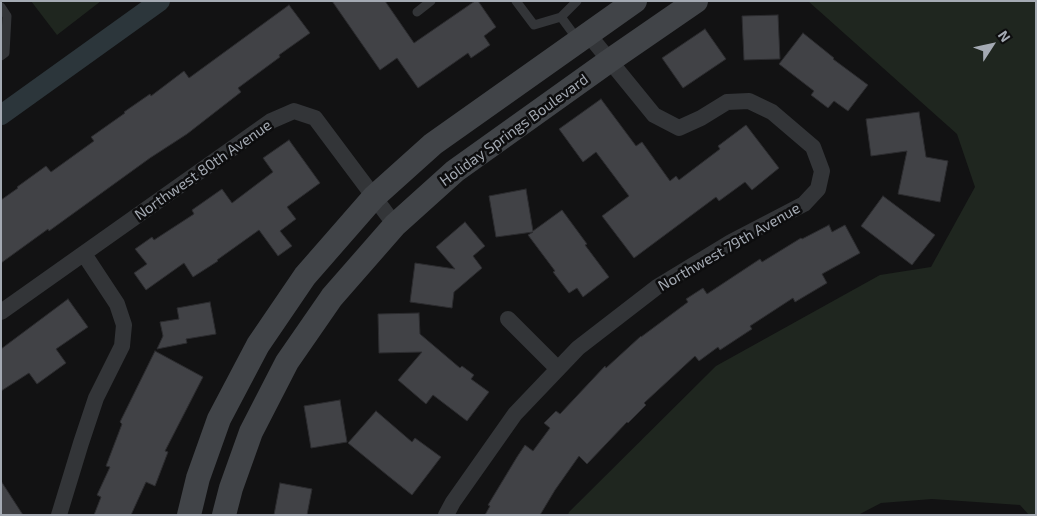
<!DOCTYPE html>
<html>
<head>
<meta charset="utf-8">
<style>
  body { margin:0 }
  #map { position:relative; width:1037px; height:516px; overflow:hidden; background:#121213; font-family:"Exo 2",sans-serif }
  canvas { display:block }
  .frame { position:absolute; inset:0; border:2px solid #a4aab3; pointer-events:none }
  .north { position:absolute; left:967px; top:20px; width:50px; height:50px; -webkit-text-stroke:4px #0d0d0e; paint-order:stroke; rotate:55deg; font-size:14px; font-weight:700; line-height:20px; text-align:center; color:#a4aab3 }
  .north::after { content:''; display:block; margin:auto; width:18px; height:22px; background:#a4aab3; clip-path:polygon(50% 0,100% 100%,50% 72%,0 100%) }
</style>
</head>
<body>
<div id="map">
<canvas width="1037" height="516"></canvas>
<div class="frame"></div>
<div class="north">N</div>
</div>
<script>
const ctx = document.querySelector('canvas').getContext('2d');
ctx.lineJoin = 'round';
function fill(path, color) { ctx.fillStyle = color; ctx.fill(path, 'evenodd'); }
const shape = rows => new Path2D(rows.map(r => 'M' + r).join(''));
function strokePath(path, color, width, dash) { ctx.strokeStyle = color; ctx.lineWidth = width; ctx.lineCap = dash ? 'butt' : 'round'; ctx.setLineDash(dash || []); ctx.stroke(path); }
function label(font, color, halo, rows, align = 'center') {
  ctx.font = font + ' "Exo 2",sans-serif'; ctx.lineWidth = 5; ctx.setLineDash([]); ctx.textBaseline = 'middle'; ctx.strokeStyle = halo; ctx.fillStyle = color; for (const [text, x, y, turn = 0] of rows) {
    ctx.save(); ctx.translate(x, y); ctx.rotate((+turn || 0) * Math.PI / 180); ctx.textAlign = isNaN(turn) ? turn : align; if (halo) ctx.strokeText(text, 0, 0); ctx.fillText(text, 0, 0); ctx.restore();
  }
}
fill(shape([
  [31,1,101,1,57,35],
  [808,1,1036,1,1036,515,1029,515,1020,505,932,499,881,503,858,515,568,515,569,512,716,366,880,275,931,267,975,187,957,134]
]), '#1f261f');
strokePath(shape([
  [1,115,160,1]
]), '#2c363b', 20);
const building = shape([
  [332,1,385,1,414,43,475,1,478,1,496,27,484,36,490,45,471,58,468,53,418,88,397,58,380,70,332,1],
  [289,5,310,33,279,55,280,57,238,88,241,92,187,134,150,158,49,231,48,229,1,263,1,200,18,188,17,187,46,166,51,172,94,141,91,137,125,113,124,112,150,94,151,96,184,71,189,78,289,5],
  [778,15,780,59,744,60,742,16,778,15],
  [705,29,726,59,683,88,662,58,705,29],
  [803,33,834,58,833,59,868,85,848,111,834,101,828,108,811,95,814,91,779,64,803,33],
  [601,99,636,146,642,142,670,181,676,176,679,180,720,149,718,146,746,125,779,168,752,190,745,182,719,201,716,197,634,258,602,216,629,196,596,152,583,162,559,129,601,99],
  [919,112,926,157,948,161,940,202,898,194,907,151,871,156,866,119,919,112],
  [289,140,320,183,287,207,296,219,280,231,292,246,278,256,259,230,217,260,218,261,193,277,184,263,146,290,134,273,147,264,135,249,152,237,154,240,194,214,192,210,222,189,232,203,273,172,263,158,289,140],
  [526,189,533,231,562,210,587,244,585,245,609,277,583,297,577,288,569,293,553,272,555,271,528,235,533,232,496,237,489,196,526,189],
  [883,196,935,235,912,265,861,226,883,196],
  [465,222,485,246,473,256,482,268,454,292,452,308,410,302,415,263,455,269,436,247,465,222],
  [829,225,832,232,845,225,860,253,822,274,827,283,795,302,793,298,750,326,752,329,720,350,718,347,699,361,695,356,644,403,646,405,628,423,627,422,587,464,579,456,555,490,540,515,485,515,490,506,488,505,517,457,525,445,533,451,550,428,544,423,556,411,560,414,605,366,606,368,641,336,641,337,688,302,686,299,703,288,707,294,760,259,762,262,801,238,802,239,829,225],
  [68,299,88,327,56,349,66,363,37,384,29,373,1,391,1,349,68,299],
  [210,302,216,334,186,339,187,343,157,349,163,336,160,322,179,319,177,308,210,302],
  [419,313,420,334,460,368,462,366,474,375,471,379,489,392,467,421,433,395,426,404,398,380,422,352,379,353,378,314,419,313],
  [155,351,203,377,165,451,168,452,155,486,146,482,131,515,94,515,101,497,97,495,110,467,106,466,122,424,120,422,155,351],
  [340,400,347,442,311,448,304,406,340,400],
  [376,411,412,442,415,438,441,457,412,495,387,475,348,443,376,411],
  [1,481,23,515,1,515,1,481],
  [280,483,312,489,307,515,274,515,280,483]
]);
fill(building, '#414246');
strokePath(building, '#2c2c2f', 1);
strokePath(shape([
  [516,1,534,25,561,17,577,1],
  [1,7,7,16,5,53,1,56],
  [417,12,431,1],
  [561,17,578,40]
]), '#333538', 9);
strokePath(shape([
  [1,312,271,121,294,111,315,118,395,225],
  [508,319,558,369],
  [59,515,81,443,96,398,122,346,124,325,117,304,84,254],
  [446,515,453,502,515,414,578,348,657,287,731,242,804,204,818,189,822,171,813,147,772,112,749,101,727,102,701,118,679,128,654,115,588,34]
]), '#333538', 16);
strokePath(shape([
  [189,515,198,478,219,419,258,345,305,276,374,197,433,144,635,1],
  [224,515,231,488,251,432,287,362,332,297,395,225,455,171,609,61,696,1]
]), '#414448', 24);
label('15px', '#a4aab3', '#0d0d0e', [
  ["Holiday Springs Boulevard",514,130,-36],
  ["Northwest 80th Avenue",203,170,-35],
  ["Northwest 79th Avenue",729,247,-30]
]);
</script>
</body>
</html>
